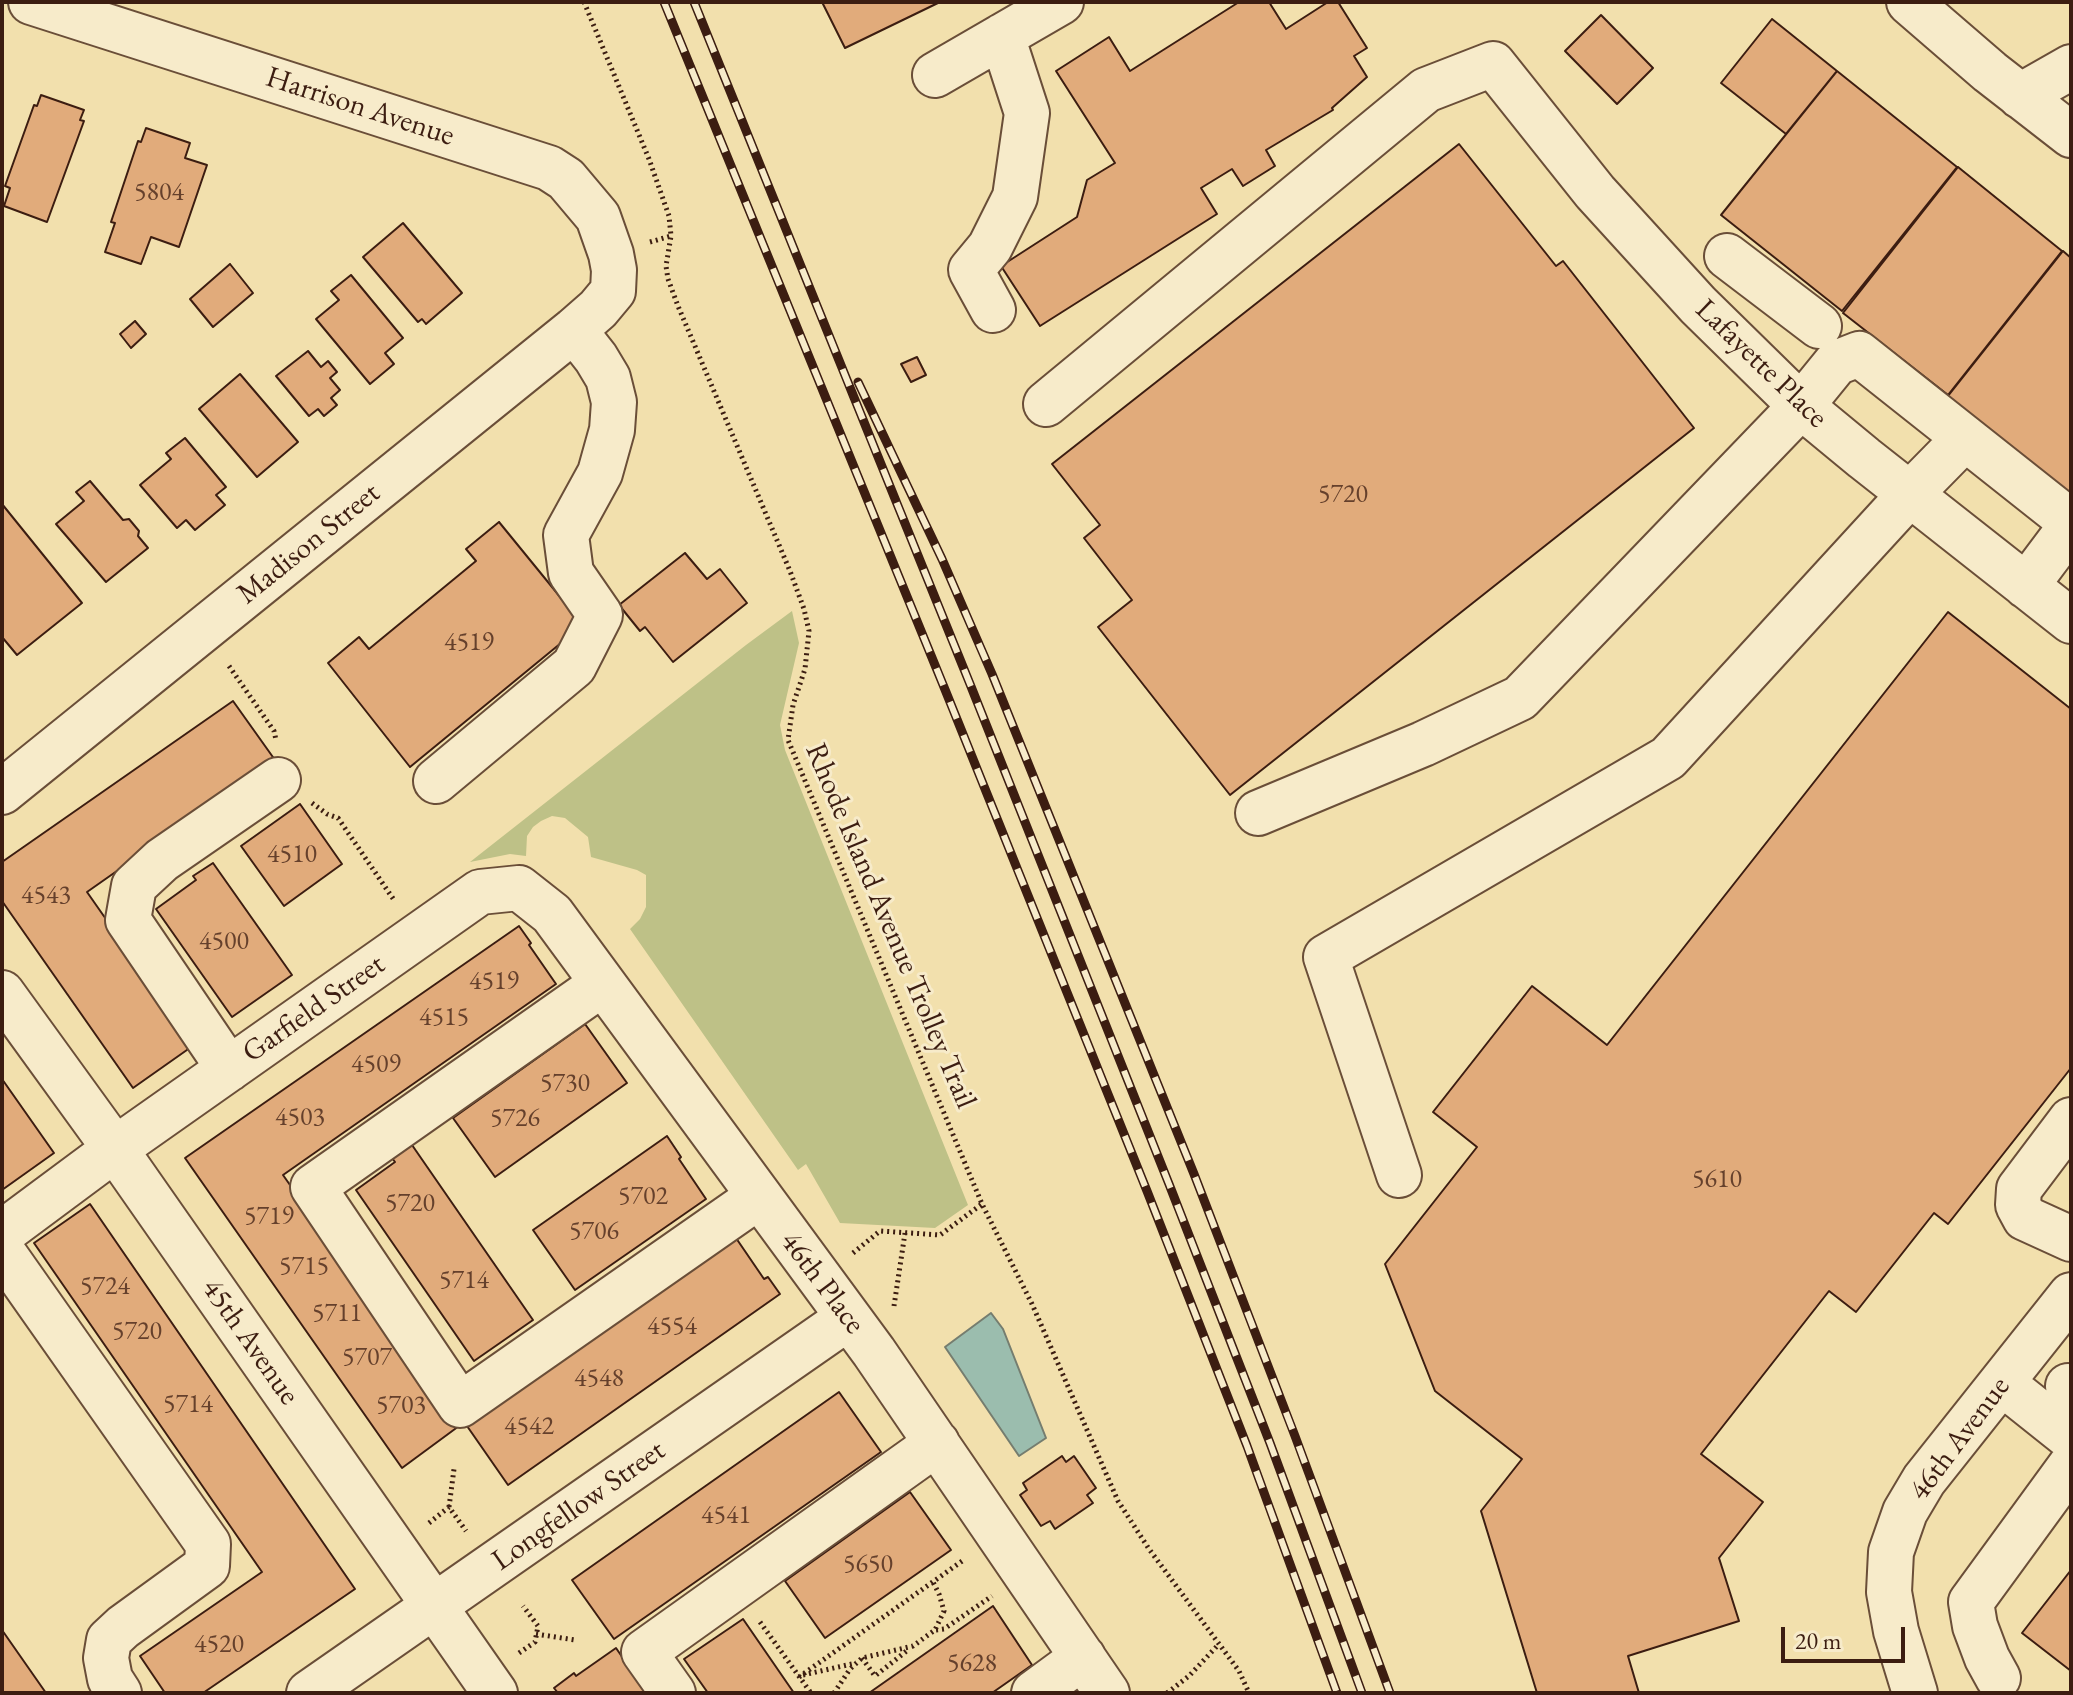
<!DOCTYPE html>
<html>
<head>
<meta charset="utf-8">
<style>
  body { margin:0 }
  #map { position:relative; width:2073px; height:1695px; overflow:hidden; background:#f2e0ad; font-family:"EB Garamond",serif }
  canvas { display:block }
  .frame { position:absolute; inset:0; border:4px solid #3c1d11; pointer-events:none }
  .scale { position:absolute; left:1781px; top:1627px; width:124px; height:36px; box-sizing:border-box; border:4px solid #3c1d11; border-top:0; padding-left:10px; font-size:24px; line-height:28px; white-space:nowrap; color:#3c1d11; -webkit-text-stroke:6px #f7ebca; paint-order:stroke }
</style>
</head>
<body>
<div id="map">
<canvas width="2073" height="1695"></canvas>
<div class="frame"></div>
<div class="scale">20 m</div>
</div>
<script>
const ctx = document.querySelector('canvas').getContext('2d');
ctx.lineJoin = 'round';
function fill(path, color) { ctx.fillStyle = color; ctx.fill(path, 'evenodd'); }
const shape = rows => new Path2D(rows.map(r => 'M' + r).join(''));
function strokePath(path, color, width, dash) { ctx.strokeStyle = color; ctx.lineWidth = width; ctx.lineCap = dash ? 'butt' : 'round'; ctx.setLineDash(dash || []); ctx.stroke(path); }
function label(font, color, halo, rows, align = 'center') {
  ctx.font = font + ' "EB Garamond",serif'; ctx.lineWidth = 6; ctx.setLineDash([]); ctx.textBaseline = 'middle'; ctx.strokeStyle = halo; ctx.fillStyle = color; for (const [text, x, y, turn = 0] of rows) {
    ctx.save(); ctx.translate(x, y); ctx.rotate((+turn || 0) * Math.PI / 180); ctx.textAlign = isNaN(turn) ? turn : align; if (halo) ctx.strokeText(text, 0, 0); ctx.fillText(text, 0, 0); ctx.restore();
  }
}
fill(shape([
  [792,611,799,643,780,725,785,750,968,1205,935,1228,840,1223,806,1164,798,1170,630,929,640,919,646,907,646,875,637,870,591,857,588,837,565,818,552,816,541,821,533,827,527,836,526,856,510,854,470,862,746,645]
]), '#bec187');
const water = shape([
  [991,1313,1003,1329,1046,1438,1019,1456,945,1347,991,1313]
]);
fill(water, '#9bbdae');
strokePath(water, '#757d6f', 2);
const building = shape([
  [822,2,940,2,845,48,822,2],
  [1239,2,1269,2,1286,29,1328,2,1338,2,1367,48,1354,56,1367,77,1332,108,1333,110,1266,150,1275,166,1243,186,1232,169,1201,188,1217,214,1040,326,1001,266,1077,217,1087,180,1115,163,1056,71,1109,37,1130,71,1239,2],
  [1601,15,1653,68,1617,104,1565,51,1601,15],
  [1772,19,1837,71,1786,134,1721,83,1772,19],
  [1837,71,1957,167,1842,311,1721,215,1837,71],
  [41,95,84,110,80,120,84,121,47,222,4,206,10,188,5,186,34,105,37,106,41,95],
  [146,128,190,143,185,158,207,165,179,247,151,237,141,264,105,252,115,223,111,222,138,141,141,142,146,128],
  [1459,144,1556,266,1563,261,1694,428,1230,795,1098,627,1132,600,1084,538,1100,525,1052,464,1459,144],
  [1958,167,2062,251,1948,395,1843,313,1958,167],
  [403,223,462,293,426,324,422,319,418,322,363,257,403,223],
  [2063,251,2071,258,2071,494,1948,396,2063,251],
  [230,264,253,293,213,327,190,299,230,264],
  [351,275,403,338,385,353,394,364,370,384,316,319,339,300,331,291,351,275],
  [135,321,146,334,131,348,120,334,135,321],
  [308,351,321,367,328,361,337,372,330,378,340,390,331,398,337,405,324,416,318,409,309,416,276,376,308,351],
  [917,357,926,375,911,382,901,364,917,357],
  [240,374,298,442,257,477,199,409,240,374],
  [185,438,226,487,216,495,225,505,195,530,186,520,177,528,140,485,171,459,166,453,185,438],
  [90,481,123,520,129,519,139,531,138,536,148,548,106,582,56,524,84,501,76,492,90,481],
  [2,504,82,603,17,655,2,637,2,504],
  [499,522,583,625,410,767,328,663,359,637,369,649,476,561,466,549,499,522],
  [685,553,707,579,720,569,747,603,673,662,645,627,640,631,619,605,685,553],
  [1948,612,2071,709,2071,1068,1948,1224,1934,1213,1856,1312,1829,1291,1701,1454,1763,1502,1719,1558,1739,1621,1628,1656,1639,1693,1537,1693,1481,1511,1522,1459,1435,1391,1385,1264,1477,1147,1433,1112,1532,986,1607,1045,1948,612],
  [233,701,275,760,87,892,194,1045,133,1088,2,901,2,862,233,701],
  [300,804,342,864,284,906,241,846,300,804],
  [213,863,292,975,232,1017,156,909,196,880,193,876,213,863],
  [519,926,531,943,529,945,556,984,283,1175,459,1426,402,1468,185,1158,519,926],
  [585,1024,627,1083,495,1177,453,1118,585,1024],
  [2,1079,54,1153,2,1190,2,1079],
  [667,1136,681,1157,679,1159,706,1199,575,1290,533,1230,667,1136],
  [412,1145,533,1320,474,1361,356,1190,395,1162,392,1158,412,1145],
  [90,1204,355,1589,203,1693,165,1693,140,1656,262,1572,34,1243,90,1204],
  [736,1238,764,1279,768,1277,780,1294,508,1485,467,1426,736,1238],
  [839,1392,881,1452,614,1639,572,1580,839,1392],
  [1062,1456,1066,1462,1074,1456,1096,1488,1087,1495,1093,1503,1055,1529,1050,1521,1041,1526,1020,1495,1027,1490,1023,1483,1062,1456],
  [910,1492,951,1550,825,1638,785,1581,910,1492],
  [2071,1570,2071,1671,2022,1633,2071,1570],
  [993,1606,1032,1665,992,1693,869,1693,993,1606],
  [743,1619,794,1693,708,1693,684,1659,743,1619],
  [2,1630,46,1693,2,1693,2,1630],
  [616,1648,647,1693,558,1693,554,1688,574,1673,576,1676,616,1648]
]);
fill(building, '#e1ab7b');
strokePath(building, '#3c1d11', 2);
const minor = shape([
  [1909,2,1990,72,2071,135],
  [935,75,1061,2],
  [2020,96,2071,67],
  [1727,256,1819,326],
  [993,310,971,270,990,247,1015,197,1027,113,1002,36],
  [1046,404,1426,90,1493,64,1595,192,1698,305,1801,406,1864,458,2071,621],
  [2026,586,2071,526],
  [436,781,574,666,600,615,571,573,566,535,600,473,612,430,614,402,608,378,596,358,574,330],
  [2,792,574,330,598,309,613,291,614,270,611,254,598,217,566,179,549,168,31,2],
  [1258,813,1423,744,1520,698,1801,406,1836,363,1859,354,2071,522],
  [602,984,313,1187,460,1405,758,1197],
  [2,993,115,1149,495,1693],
  [229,1069,128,920,134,886,162,860,278,780],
  [2071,1120,2019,1189,2018,1205,2025,1218,2071,1239],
  [1399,1175,1326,957,1668,758,1910,494,1965,438],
  [2,1233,115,1149,480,892,519,888,552,914,874,1352,1107,1693],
  [2,1251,208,1544,207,1566,123,1627,109,1640,106,1658,110,1679,119,1693],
  [2002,1383,2071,1438],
  [2068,1386,2071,1391],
  [1998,1678,1987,1658,1975,1626,1971,1602,2071,1465],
  [309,1693,848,1318],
  [673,1693,644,1652,937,1443],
  [1034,1693,1083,1657],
  [1915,1693,1896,1631,1889,1592,1891,1552,1905,1512,1924,1480,2071,1295]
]);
strokePath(minor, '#6a4e38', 48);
strokePath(shape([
  [584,2,649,159,669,216,671,236,666,266,668,279,678,306,790,571,804,609,809,631,805,669,793,705,788,740,982,1204,1032,1304,1118,1501,1149,1549,1239,1671,1249,1693],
  [650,242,671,236],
  [229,666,274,731,276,740],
  [312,803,327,814,338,818,394,900],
  [853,1253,880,1231,940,1235,982,1204],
  [894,1306,905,1233],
  [449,1507,454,1469],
  [429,1523,449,1507,466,1531],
  [760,1622,811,1693],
  [936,1630,944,1629,992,1596],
  [536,1634,575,1640],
  [519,1653,535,1642,538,1626,523,1606],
  [862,1658,875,1676,909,1649],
  [803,1675,856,1663],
  [799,1677,965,1559],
  [834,1693,850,1669,862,1658,913,1646,935,1630,944,1611,939,1594,933,1582],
  [1167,1693,1189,1676,1219,1644]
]), '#3c1d11', 5, [2, 4]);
strokePath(minor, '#f7ebca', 44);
const rail = shape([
  [664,2,946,692,1147,1191,1247,1446,1337,1693],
  [694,2,970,684,1169,1184,1270,1443,1362,1693],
  [858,382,942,559,992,674,1194,1174,1295,1436,1390,1693]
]);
strokePath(rail, '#3c1d11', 9);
strokePath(rail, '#f7ebca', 6, [18]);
label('26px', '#65402c', null, [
  ["5804",159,193],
  ["5720",1343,495],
  ["4519",469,643],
  ["4510",292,855],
  ["4543",46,896],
  ["4500",224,942],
  ["4519",494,982],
  ["4515",444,1018],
  ["4509",376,1065],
  ["5730",565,1084],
  ["4503",300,1118],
  ["5726",515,1119],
  ["5610",1717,1180],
  ["5702",643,1197],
  ["5720",410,1204],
  ["5719",269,1217],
  ["5706",594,1232],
  ["5715",304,1267],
  ["5714",464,1281],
  ["5724",105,1287],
  ["5711",337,1314],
  ["4554",672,1327],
  ["5720",137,1332],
  ["5707",367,1358],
  ["4548",599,1379],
  ["5714",188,1405],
  ["5703",401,1406],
  ["4542",529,1427],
  ["4541",726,1516],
  ["5650",868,1565],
  ["4520",219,1645],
  ["5628",972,1664]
]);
label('30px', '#3c1d11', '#f7ebca', [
  ["Harrison Avenue",360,107,18],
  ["Lafayette Place",1761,364,44],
  ["Madison Street",309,544,-39],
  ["Rhode Island Avenue Trolley Trail",890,926,67],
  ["Garfield Street",314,1009,-35],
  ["46th Place",822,1283,53],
  ["45th Avenue",250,1342,55],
  ["46th Avenue",1960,1439,-53],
  ["Longfellow Street",579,1506,-35]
]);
</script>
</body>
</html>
